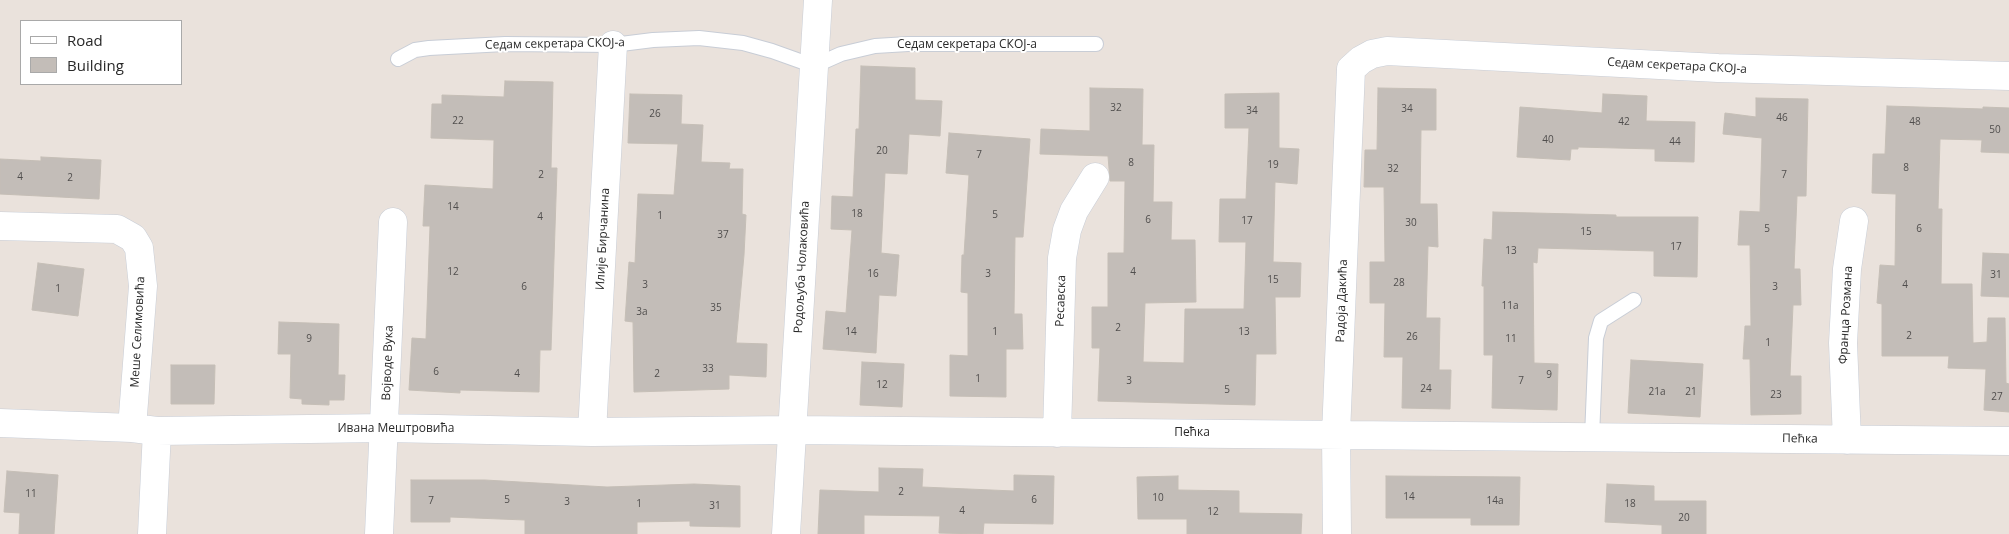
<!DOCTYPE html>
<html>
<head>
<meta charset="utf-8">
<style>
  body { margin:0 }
  #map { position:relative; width:2009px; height:534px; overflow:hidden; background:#eae2dc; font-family:"Open Sans",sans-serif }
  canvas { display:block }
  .legend { position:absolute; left:20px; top:20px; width:162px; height:65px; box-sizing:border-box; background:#fff; border:1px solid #a9a9a9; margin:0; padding:6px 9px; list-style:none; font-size:15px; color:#292929 }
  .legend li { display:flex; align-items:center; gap:10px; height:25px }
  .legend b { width:25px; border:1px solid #a9a9a9 }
</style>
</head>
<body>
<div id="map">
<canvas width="2009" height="534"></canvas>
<ul class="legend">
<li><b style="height:6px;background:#fff"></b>Road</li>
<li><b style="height:14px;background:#c3bdb8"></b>Building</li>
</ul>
</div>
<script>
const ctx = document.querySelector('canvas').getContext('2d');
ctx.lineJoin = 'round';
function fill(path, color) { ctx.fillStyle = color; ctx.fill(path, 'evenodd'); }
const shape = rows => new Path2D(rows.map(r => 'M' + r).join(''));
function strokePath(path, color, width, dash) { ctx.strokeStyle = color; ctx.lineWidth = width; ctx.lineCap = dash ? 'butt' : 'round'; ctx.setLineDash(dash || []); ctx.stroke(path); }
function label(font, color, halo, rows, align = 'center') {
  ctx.font = font + ' "Open Sans",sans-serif'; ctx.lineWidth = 4; ctx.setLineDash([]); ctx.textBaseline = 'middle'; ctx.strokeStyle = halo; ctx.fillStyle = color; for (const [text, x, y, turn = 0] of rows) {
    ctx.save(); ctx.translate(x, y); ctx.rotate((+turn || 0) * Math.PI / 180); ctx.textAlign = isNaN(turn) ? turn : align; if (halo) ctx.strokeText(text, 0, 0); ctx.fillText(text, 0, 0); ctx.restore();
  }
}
const building = shape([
  [861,66,915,68,915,100,942,101,940,136,909,134,907,174,885,173,881,253,899,255,896,296,879,295,876,353,823,349,826,311,846,313,852,230,831,229,832,196,853,197,856,129,859,129,861,66],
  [505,81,553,82,551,168,557,168,551,350,540,350,539,392,460,390,460,393,409,390,412,338,426,339,430,226,423,226,425,185,493,189,494,140,431,138,432,104,442,104,442,95,504,97,505,81],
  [1090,88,1143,89,1142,145,1154,145,1153,202,1172,202,1171,240,1195,240,1196,302,1145,303,1143,362,1184,363,1185,309,1244,309,1246,242,1219,242,1220,199,1246,199,1249,128,1225,128,1225,94,1279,93,1279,148,1299,149,1297,184,1275,182,1273,262,1301,263,1300,297,1275,297,1276,354,1256,354,1255,405,1098,401,1100,348,1092,348,1092,307,1108,307,1108,253,1124,253,1125,181,1110,181,1108,156,1040,154,1041,129,1090,131,1090,88],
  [1378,88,1436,89,1436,130,1421,130,1420,204,1437,204,1438,247,1428,246,1426,318,1440,318,1439,370,1451,370,1450,409,1402,408,1403,357,1384,357,1385,303,1370,303,1370,262,1385,262,1384,187,1364,187,1365,150,1377,150,1378,88],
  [630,94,682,95,681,124,703,125,701,162,730,163,729,169,743,169,742,214,746,215,744,255,736,343,767,344,766,377,729,375,729,389,634,392,633,322,625,321,629,262,635,263,638,194,674,195,678,144,628,143,630,94],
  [1603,94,1647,96,1646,121,1695,122,1694,162,1655,161,1655,149,1578,147,1578,149,1571,149,1570,160,1517,157,1520,107,1602,113,1603,94],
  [1756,98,1808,99,1806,196,1797,196,1794,269,1800,269,1801,305,1793,305,1790,376,1801,376,1801,414,1751,415,1750,359,1743,359,1745,326,1751,326,1750,245,1738,245,1740,211,1760,212,1762,138,1723,134,1725,113,1756,117,1756,98],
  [1887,106,1983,109,1983,107,2009,108,2009,153,1981,152,1982,140,1940,139,1938,209,1942,209,1941,284,1972,284,1973,343,1987,342,1988,318,2005,318,2006,383,2009,384,2009,412,1984,410,1986,369,1948,368,1949,356,1882,356,1882,304,1877,303,1880,265,1895,266,1896,194,1872,193,1873,154,1885,154,1887,106],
  [949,133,1030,139,1023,237,1015,237,1014,314,1022,314,1023,349,1006,349,1006,397,950,396,950,355,968,356,968,293,961,292,962,255,964,255,969,175,946,173,949,133],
  [41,157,101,160,99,199,0,194,0,159,41,161,41,157],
  [1493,212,1616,215,1616,217,1698,217,1697,277,1654,276,1654,251,1538,248,1537,263,1533,262,1534,363,1558,364,1557,410,1492,408,1493,355,1484,355,1484,286,1482,286,1484,239,1492,240,1493,212],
  [1983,253,2009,254,2009,297,1981,296,1983,253],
  [38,263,84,269,78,316,32,310,38,263],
  [279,322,339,324,338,375,345,375,344,400,329,400,329,405,302,404,302,399,290,398,291,354,278,354,279,322],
  [1631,360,1703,364,1700,417,1628,413,1631,360],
  [862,362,904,364,902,407,860,405,862,362],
  [171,365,215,365,214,404,171,404,171,365],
  [879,468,923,469,922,487,1014,491,1014,475,1054,476,1053,524,984,523,983,534,939,533,940,516,864,515,864,534,818,534,820,490,879,492,879,468],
  [7,471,58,475,54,534,19,534,20,513,4,512,7,471],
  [1178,476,1178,490,1239,491,1239,513,1302,514,1301,534,1187,534,1187,519,1138,519,1137,477,1178,476],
  [1386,476,1520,477,1519,525,1471,525,1471,518,1386,518,1386,476],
  [411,480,485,480,607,487,694,484,740,486,740,527,690,526,690,521,637,522,637,534,525,534,525,520,450,517,450,522,411,522,411,480],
  [1607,484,1654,486,1654,501,1706,501,1706,534,1662,534,1662,525,1605,522,1607,484]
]);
fill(building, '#c3bdb8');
strokePath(building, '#c5beb6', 1);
const lane = shape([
  [398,59,415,50,429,48,505,44,613,45,653,40,699,38,743,43,772,51,814,66,841,54,875,46,908,44,1096,44],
  [1592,437,1596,338,1601,321,1634,300]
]);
const street = shape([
  [0,226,117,229,133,238,139,248,143,286,132,428],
  [0,423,132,428,157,431,385,428,592,432,793,430,2009,441],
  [592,432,613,45],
  [1057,433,1062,258,1067,230,1074,211,1095,177],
  [1847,440,1843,343,1847,269,1854,221],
  [152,534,157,431],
  [379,534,393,222],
  [786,534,818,0],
  [1337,534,1336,434,1351,69,1361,60,1372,54,1387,51,1718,68,2009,76]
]);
strokePath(lane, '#c8cdd6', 16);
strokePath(street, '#c8cdd6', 29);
strokePath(lane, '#fff', 14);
strokePath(street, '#fff', 28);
label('10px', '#504e4d', null, [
  ["32",1116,108],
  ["34",1407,109],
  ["34",1252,111],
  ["26",655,114],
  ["46",1782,118],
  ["22",458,121],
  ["42",1624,122],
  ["48",1915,122],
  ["50",1995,130],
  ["40",1548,140],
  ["44",1675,142],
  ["20",882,151],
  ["7",979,155],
  ["8",1131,163],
  ["19",1273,165],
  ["8",1906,168],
  ["32",1393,169],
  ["2",541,175],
  ["7",1784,175],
  ["4",20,177],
  ["2",70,178],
  ["14",453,207],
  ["18",857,214],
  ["5",995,215],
  ["1",660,216],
  ["4",540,217],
  ["6",1148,220],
  ["17",1247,221],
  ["30",1411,223],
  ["5",1767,229],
  ["6",1919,229],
  ["15",1586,232],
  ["37",723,235],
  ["17",1676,247],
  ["13",1511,251],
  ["12",453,272],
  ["4",1133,272],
  ["16",873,274],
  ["3",988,274],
  ["31",1996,275],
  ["15",1273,280],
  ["28",1399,283],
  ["3",645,285],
  ["4",1905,285],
  ["6",524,287],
  ["3",1775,287],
  ["1",58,289],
  ["11a",1510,306],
  ["35",716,308],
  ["3a",642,312],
  ["2",1118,328],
  ["14",851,332],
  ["1",995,332],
  ["13",1244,332],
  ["2",1909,336],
  ["26",1412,337],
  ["9",309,339],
  ["11",1511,339],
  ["1",1768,343],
  ["33",708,369],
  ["6",436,372],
  ["4",517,374],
  ["2",657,374],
  ["9",1549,375],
  ["1",978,379],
  ["3",1129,381],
  ["7",1521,381],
  ["12",882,385],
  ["24",1426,389],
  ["5",1227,390],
  ["21a",1657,392],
  ["21",1691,392],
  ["23",1776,395],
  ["27",1997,397],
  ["2",901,492],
  ["11",31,494],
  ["14",1409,497],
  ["10",1158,498],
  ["5",507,500],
  ["6",1034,500],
  ["7",431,501],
  ["14a",1495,501],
  ["3",567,502],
  ["1",639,504],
  ["18",1630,504],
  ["31",715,506],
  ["4",962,511],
  ["12",1213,512],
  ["20",1684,518]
]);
label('12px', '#292929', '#fff', [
  ["Седам секретара СКОЈ-а",555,44,-1],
  ["Седам секретара СКОЈ-а",967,45],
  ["Седам секретара СКОЈ-а",1677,66,3],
  ["Илије Бирчанина",603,239,-87],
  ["Родољуба Чолаковића",802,267,-87],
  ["Ресавска",1061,301,-88],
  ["Радоја Дакића",1342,301,-88],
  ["Франца Розмана",1846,315,-87],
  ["Меше Селимовића",138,332,-87],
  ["Војводе Вука",388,363,-88],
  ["Ивана Мештровића",396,429],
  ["Пећка",1192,433],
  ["Пећка",1800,439,1]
]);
</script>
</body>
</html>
